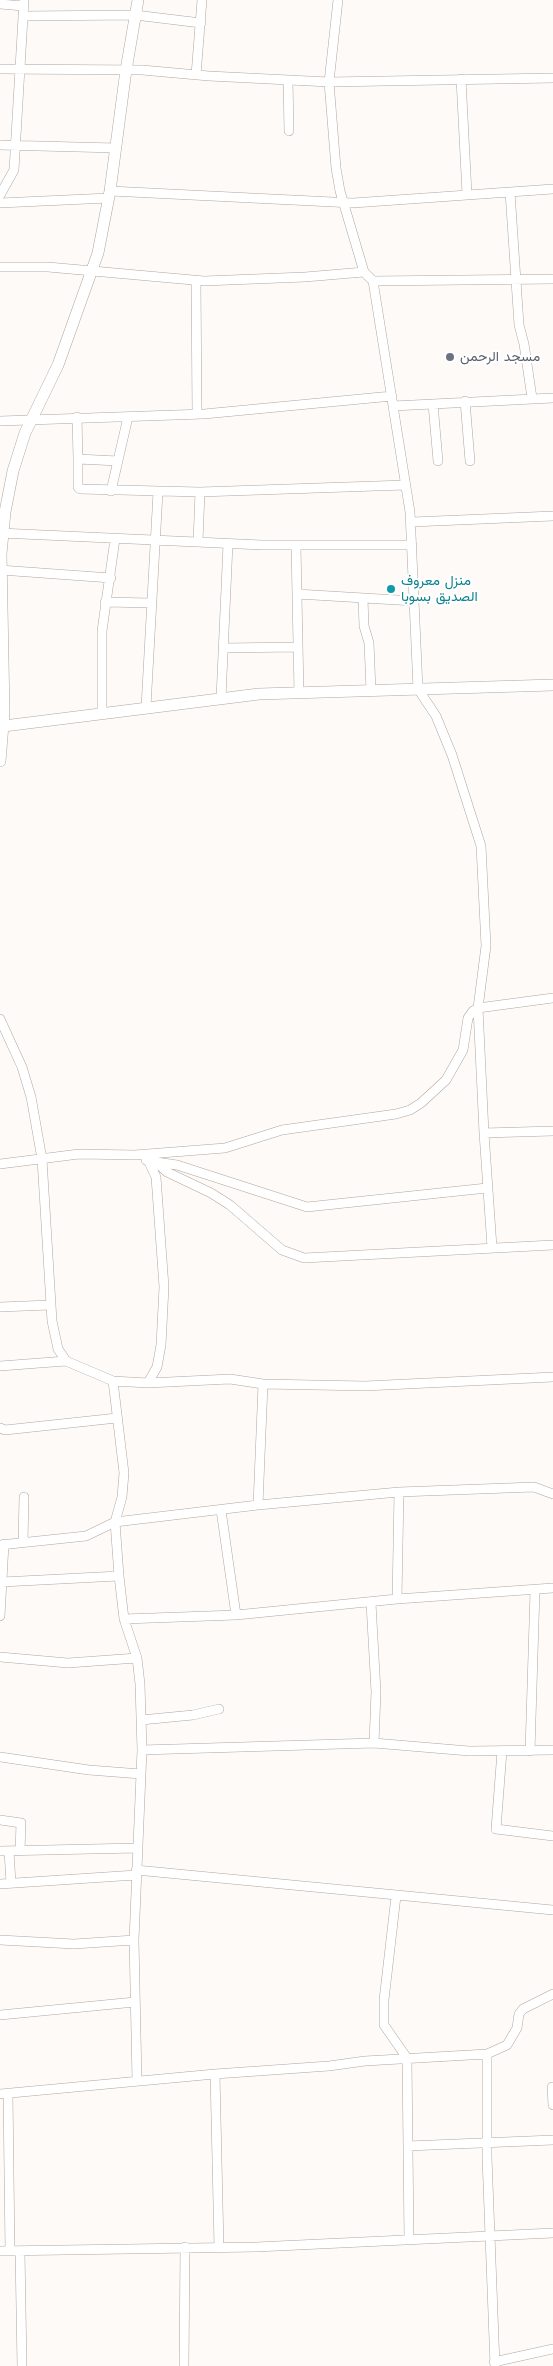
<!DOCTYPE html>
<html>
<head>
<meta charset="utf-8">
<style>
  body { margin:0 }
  canvas { display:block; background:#fdfaf8 }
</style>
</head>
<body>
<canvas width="553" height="2366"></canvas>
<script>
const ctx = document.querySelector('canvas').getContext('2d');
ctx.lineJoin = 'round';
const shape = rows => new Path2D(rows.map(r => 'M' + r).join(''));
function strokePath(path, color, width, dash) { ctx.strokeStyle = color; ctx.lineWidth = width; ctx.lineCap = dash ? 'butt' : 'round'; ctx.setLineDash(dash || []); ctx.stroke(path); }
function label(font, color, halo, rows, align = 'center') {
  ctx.font = font + ' "Work Sans",Vazirmatn,sans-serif'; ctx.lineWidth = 4; ctx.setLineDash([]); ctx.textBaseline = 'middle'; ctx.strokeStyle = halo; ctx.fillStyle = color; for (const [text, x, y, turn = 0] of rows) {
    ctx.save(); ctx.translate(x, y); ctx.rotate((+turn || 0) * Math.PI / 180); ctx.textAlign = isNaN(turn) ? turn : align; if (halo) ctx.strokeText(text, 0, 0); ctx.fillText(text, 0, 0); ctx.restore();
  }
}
const minor = shape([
  [338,0,329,82,336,168,340,191,364,272,373,281,410,512,418,689,436,716,452,755,481,846,486,946,478,1008,484,1133,492,1247],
  [0,4,23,6],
  [23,16,135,15,201,23],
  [0,69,142,70,209,76,329,82,553,78],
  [196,75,202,0],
  [461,79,467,194],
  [288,81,289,131],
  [0,145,116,148],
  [110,191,353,203,553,189],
  [510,192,519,325,524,344,532,398],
  [0,195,14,170,24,0],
  [0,203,109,198],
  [0,267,48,267,204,281,305,277,364,272],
  [196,281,197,414],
  [373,281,553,279],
  [465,401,470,461],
  [433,404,438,461],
  [393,406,553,398],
  [77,417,78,459,118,461],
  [0,421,204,414,392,396],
  [78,459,78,487,80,489,200,492,405,485],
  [111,491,128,417],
  [412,522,553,516],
  [0,533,262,545,412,545],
  [198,542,200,492],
  [296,546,299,693],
  [0,570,111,578],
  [297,594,414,601],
  [363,599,364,626,369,643,371,690],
  [105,602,151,603],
  [223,648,298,647],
  [221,698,228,544],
  [146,707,158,492],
  [102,714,102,631,115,539],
  [0,1019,22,1067,31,1097,42,1159,52,1321,58,1349,66,1361,113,1381,148,1383,230,1379,263,1384,365,1386,553,1377],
  [484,1133,553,1131],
  [146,1160,149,1162,156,1177,164,1287,161,1345,157,1367,148,1383],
  [149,1162,156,1162,167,1172,211,1193,230,1205,282,1250,304,1258,553,1245],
  [156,1162,177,1165,307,1207,487,1188],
  [0,1164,79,1154,135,1155,225,1148,282,1130,396,1114,410,1110,421,1103,446,1080,463,1050,468,1018,473,1011,478,1008,553,998],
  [0,1307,50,1305],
  [0,1366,66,1361],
  [113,1381,124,1473,122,1497,115,1522,119,1576,124,1619,137,1658,140,1684,142,1750,134,1940,137,2081],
  [0,1428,5,1430,117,1418],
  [258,1505,263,1384],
  [221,1510,236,1615],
  [23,1542,24,1497],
  [0,1545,86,1536,115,1522,258,1505,399,1492,534,1487,553,1494],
  [2,1582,119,1576],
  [397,1599,399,1492],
  [371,1603,376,1692,374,1743],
  [0,1616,4,1544],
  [124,1619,236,1615,397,1599,553,1588],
  [0,1657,68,1663,137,1658],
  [141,1720,193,1715,219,1709],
  [142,1750,374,1743,469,1751,553,1750],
  [502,1751,496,1829,553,1836],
  [530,1751,535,1590],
  [0,1757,89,1770,141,1774],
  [0,1820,21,1823,20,1851],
  [0,1851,138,1848],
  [9,1851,11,1883],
  [136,1870,553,1910],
  [0,1884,136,1875],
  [396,1896,384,2000,384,2025,407,2058,409,2239],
  [0,1940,74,1944,134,1940],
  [0,2015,135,2002],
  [487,2054,487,2157,495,2366],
  [215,2074,219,2247],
  [552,2087,553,2105],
  [0,2094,215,2074,329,2066,365,2061,487,2054,507,2045,517,2028,519,2014,523,2009,553,1994],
  [8,2094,10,2251],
  [408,2146,553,2140],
  [0,2251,256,2247,553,2233],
  [20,2251,22,2366],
  [494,2362,553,2349],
  [184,2366,185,2247]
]);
const tertiary = shape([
  [4,726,259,694,553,685],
  [0,761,4,713,1,554,5,512,13,471,25,433,58,365,98,253,110,191,126,70,138,0]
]);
strokePath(minor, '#b3a59b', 10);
strokePath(tertiary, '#b3a59b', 12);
strokePath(minor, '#fff', 9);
strokePath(tertiary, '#fff', 11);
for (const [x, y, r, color] of [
  [450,357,5,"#6b7280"],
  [391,589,5,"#0f9aa8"]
]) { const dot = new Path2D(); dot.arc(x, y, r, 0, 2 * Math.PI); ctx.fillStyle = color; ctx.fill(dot); strokePath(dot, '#fff', 2); }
label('14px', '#5b616d', '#fff', [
  ["مسجد الرحمن",460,357]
], 'left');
label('14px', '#0d838f', '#fff', [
  ["منزل معروف",401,581],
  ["الصديق بسوبا",401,597]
], 'left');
</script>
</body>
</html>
